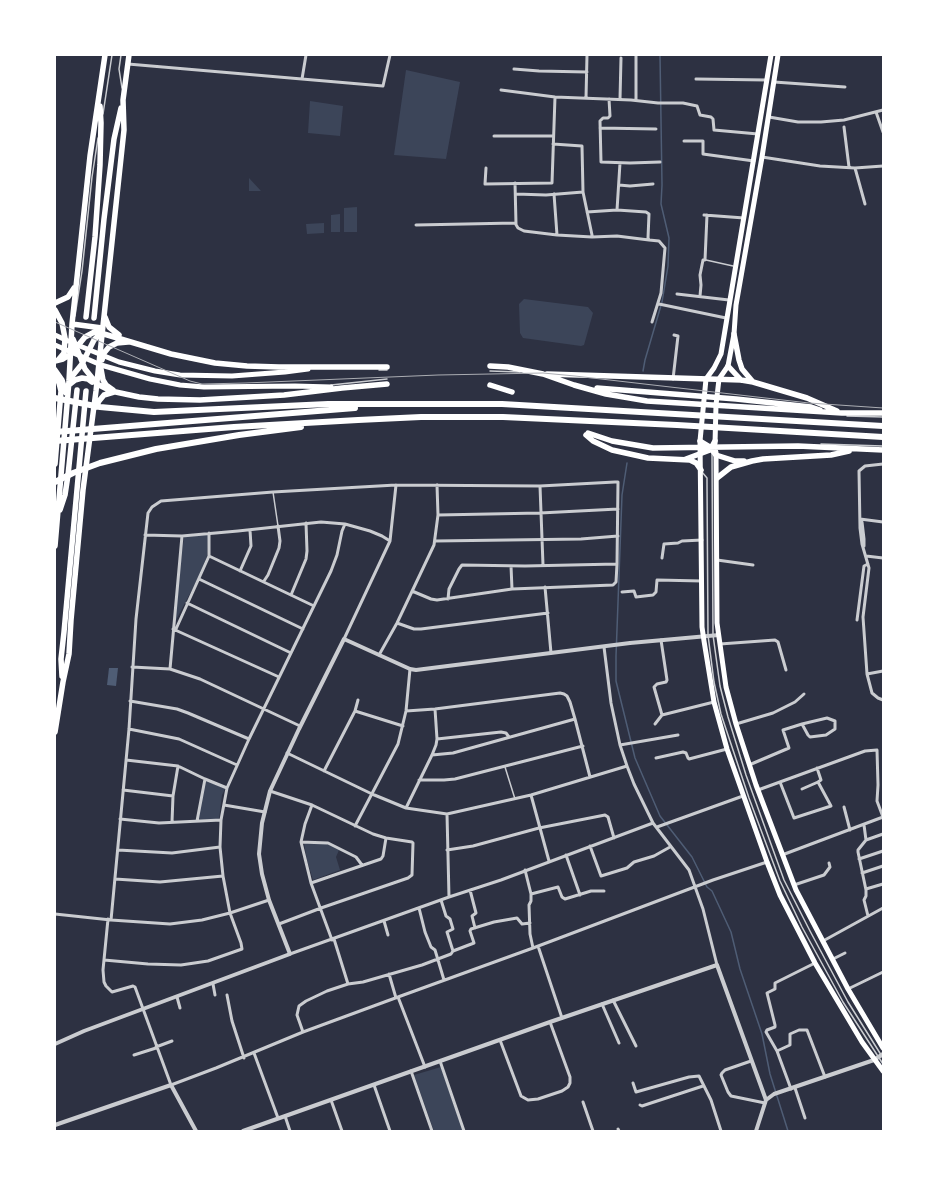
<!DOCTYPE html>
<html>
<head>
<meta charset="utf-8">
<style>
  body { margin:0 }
  #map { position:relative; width:938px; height:1186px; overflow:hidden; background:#2d3142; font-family:Spectral,serif }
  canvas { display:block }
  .frame { position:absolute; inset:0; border:56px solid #fff; pointer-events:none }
</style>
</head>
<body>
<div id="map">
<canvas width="938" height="1186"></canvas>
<div class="frame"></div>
</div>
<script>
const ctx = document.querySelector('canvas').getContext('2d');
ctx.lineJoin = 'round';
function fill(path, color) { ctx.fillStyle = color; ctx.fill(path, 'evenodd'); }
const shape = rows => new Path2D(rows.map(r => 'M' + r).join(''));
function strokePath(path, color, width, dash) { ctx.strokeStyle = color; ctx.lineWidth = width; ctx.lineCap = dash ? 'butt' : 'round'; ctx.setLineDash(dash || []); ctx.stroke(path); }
fill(shape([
  [406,70,460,82,446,159,394,155],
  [310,101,343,106,340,136,308,133],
  [249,178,261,191,249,191],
  [357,207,357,232,344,232,344,208],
  [340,214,340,232,331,232,331,215],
  [324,223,324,233,307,234,306,224],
  [524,299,588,307,593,313,584,345,581,346,523,338,520,333,519,304],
  [208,535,207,556,197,580,175,622,179,576,184,537],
  [205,780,225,789,222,795,219,819,198,820],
  [304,843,325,843,339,850,336,857,340,870,313,880,307,860],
  [441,1067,463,1131,434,1131,414,1075]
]), '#3c4559');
fill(shape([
  [109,668,118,668,116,686,107,685]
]), '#4f5d75');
strokePath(shape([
  [643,371,645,360,662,302,668,266,669,238,661,204,662,185,660,55],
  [627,463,622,495,616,656,616,681,635,758,660,816,692,857,707,887,712,891,731,932,740,969,762,1034,770,1074,788,1131]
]), '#4f5d75', 1.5);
strokePath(shape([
  [121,55,119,69,122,88],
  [103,114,112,55],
  [706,260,733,266],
  [75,316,82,271,92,177,98,138],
  [379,370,387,370],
  [490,371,520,372],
  [331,385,387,379],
  [847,416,883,417],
  [821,444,883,446],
  [712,452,713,635,720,686,728,717,746,775,784,880,810,931,848,1002,883,1058],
  [702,472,707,478,707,483,708,635,714,682,721,714,749,798,780,881,802,927,843,1002,883,1064],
  [273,492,278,526],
  [505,767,515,799]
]), '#caccd0', 1.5);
strokePath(shape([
  [636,55,636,100],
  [128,64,383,86,390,55],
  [514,69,539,71,587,72],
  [302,79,306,55],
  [696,79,767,80],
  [774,82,845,87],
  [501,90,555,97,631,100,658,103,683,103,697,106,700,115,711,117,713,119,714,130,758,134],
  [586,98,587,55],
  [609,99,610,116,608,118,603,118,600,121,601,162,630,163,660,162],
  [620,99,621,58],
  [876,112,883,132],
  [769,117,798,122,821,122,844,120,883,110],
  [844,127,849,167],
  [600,128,656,129],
  [494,136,553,136],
  [684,141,703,141,703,154,754,161],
  [553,144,582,146,583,192,592,235,592,237,557,235],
  [762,157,820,166,855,168,883,166],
  [486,168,485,184,552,183,555,97],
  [855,168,865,204],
  [515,183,516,224],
  [619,185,630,186,653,184],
  [516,194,546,195,583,192],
  [617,210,620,163],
  [587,212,617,210,646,212,649,214,648,238,649,240,659,241,665,248,661,293,652,322],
  [704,215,744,218],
  [416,225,515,223,518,228,524,231,557,235,554,194],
  [592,237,617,236,649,240],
  [677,294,729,300],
  [700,296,701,285,700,275,703,260,705,260,707,215],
  [659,304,726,318],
  [673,379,678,336,674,335],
  [883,464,865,466,859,471,860,528,862,544,869,568,863,617,867,674,872,693,878,698,883,700],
  [540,486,543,565],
  [438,515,540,513,618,509],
  [860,519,883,522],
  [860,520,862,522,864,539,864,546],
  [145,535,182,536,238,531,321,522,345,524,370,531,382,536,390,541],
  [435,541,581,539,618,536],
  [209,556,314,606],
  [866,556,883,558],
  [662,558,664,544,678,543,682,541,702,540],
  [717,560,753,565],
  [511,566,512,589],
  [240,571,251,546,250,530],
  [199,579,303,629],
  [264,581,268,575,279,548,280,541,278,526],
  [545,587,551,653],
  [622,592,634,591,636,597,653,595,656,592,657,580,702,581],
  [291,595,306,559,307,551,306,523],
  [448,599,449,589,459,569,462,565,525,566,617,564],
  [187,603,291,653],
  [857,620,864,566,868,564],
  [397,623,414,629,421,629,548,613],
  [173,629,279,677],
  [176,629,209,556,209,533],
  [344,639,390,541,396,485],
  [661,640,667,680,666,682,657,684,654,687,662,715],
  [720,644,775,640,778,642,786,670],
  [604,647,611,703,620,745,627,766,634,784,653,823,689,870,703,909,717,965],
  [379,655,397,623,434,545,438,515,437,485],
  [132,667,170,669,200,679,300,726],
  [170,669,182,536],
  [867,674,883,671],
  [358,700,355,711,403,726],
  [130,701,177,709,188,713,249,739],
  [406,711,435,709,560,693,564,694,567,696,570,702,575,719,590,777],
  [655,724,662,715,714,702],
  [736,724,773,713,795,702,804,694],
  [129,729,179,739,237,765],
  [437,739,501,732,506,733,509,737],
  [620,745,678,735],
  [287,753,372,794,406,808,447,814,531,795,627,766],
  [432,755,453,753,575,719],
  [656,758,683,752,686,753,688,758,689,759,727,749],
  [126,760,178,766,205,779,227,788],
  [749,765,789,748,783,730,802,724,827,718,835,721,835,729,826,735,810,737,808,735,802,724],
  [324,771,355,711],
  [419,780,444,780,455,779,583,746],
  [780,782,794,818,831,806,818,782,821,780,817,768],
  [802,789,818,782],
  [123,790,173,796],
  [758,790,865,751,877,750,878,785,877,801,883,817],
  [270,791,312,805,373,834,386,838,412,842,413,843,412,875,408,878,321,908,279,924],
  [531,795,549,861],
  [224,805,265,812],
  [312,805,305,824,301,842,311,883,332,940],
  [844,807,850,830],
  [406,808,432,755,436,745,437,739,435,709],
  [447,814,449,897],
  [120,819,159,823,221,820],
  [197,821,205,779],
  [172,822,173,796,178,766],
  [864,825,866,840,858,850,858,852,866,890,866,896,864,900,868,916],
  [355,826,398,744,406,711,410,669],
  [657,827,743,796],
  [866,840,883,834],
  [301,842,328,843,356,857,362,865],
  [590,846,601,876,627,868,634,862,654,856,670,847],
  [118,850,172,853,220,847],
  [447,850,473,846,539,828,605,815,608,817,614,838],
  [566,855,580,895],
  [782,855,883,817],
  [859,859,883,851],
  [525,870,531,894,531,901,529,905,530,934,533,948],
  [862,873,883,866],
  [115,879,160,882,223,876],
  [311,883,381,859,383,856,386,838],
  [794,885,824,875,830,867,829,863],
  [866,889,883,884],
  [470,890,476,913,472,916,475,928],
  [531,894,558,887,562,897,565,899,591,891,604,891],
  [441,900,446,916,450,919,453,929,447,932,453,951],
  [419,908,425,932,431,947,435,950,444,980],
  [55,914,111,920,170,924,202,920,230,913,269,900],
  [108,919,103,970,104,982,106,986,112,992,133,986,135,987,171,1085,216,1068,303,1032,398,997,533,948,713,880,767,862],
  [111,920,129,729,136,619,148,513,152,507,161,501,273,492,396,485,540,486,615,482,618,482,617,564,616,582,613,585,512,589,437,600,431,599,412,591],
  [384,921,388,935],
  [334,939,348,984,363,982,422,965,451,954,453,951,474,943,470,931,471,929,494,922,517,918,522,924,530,923],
  [823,941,883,908],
  [538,946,562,1018],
  [290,954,449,897,501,880,653,823],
  [833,959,845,953],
  [104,960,148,964,181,965,208,961,242,949,241,943,230,913,223,876,220,847,221,820,227,788,249,739,331,571,337,555,342,531,345,524],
  [389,974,396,998],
  [213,984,215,995],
  [848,989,883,972],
  [227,995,232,1021,244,1058],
  [177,997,180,1008],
  [398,997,425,1067],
  [613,1000,636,1046],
  [602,1004,619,1043],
  [303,1032,297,1015,299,1006,306,1001,327,991,348,984],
  [500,1040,521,1096,528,1100,538,1099,562,1091,568,1087,570,1083,570,1077,550,1022],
  [156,1047,172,1041],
  [777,1051,790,1045,790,1034,799,1030,807,1030,825,1077],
  [254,1053,278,1118],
  [134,1055,156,1048],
  [440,1061,464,1131],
  [751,1061,725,1070,722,1073,721,1075,728,1092,731,1096,765,1103],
  [411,1071,432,1131],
  [633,1083,636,1092,689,1077,699,1076,711,1100,721,1131],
  [374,1085,390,1131],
  [795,1088,805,1118],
  [791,1089,777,1051,766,1032,767,1030,775,1027,775,1025,767,993,775,989,775,983,815,963],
  [331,1100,342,1131],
  [583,1102,593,1131],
  [640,1105,642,1106,651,1103,703,1086],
  [285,1116,290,1131],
  [618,1129,619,1131]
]), '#caccd0', 3);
strokePath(shape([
  [55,1044,84,1031,290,954,269,900,262,874,259,854,262,823,270,791,299,729,344,639,410,669,416,670,630,643,719,635],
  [766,1100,774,1094,874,1060,883,1054],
  [55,1125,171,1085,196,1131],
  [243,1131,550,1022,717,965,766,1100],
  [756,1131,766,1100]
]), '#caccd0', 4);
strokePath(shape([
  [771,55,721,354,714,368,706,379,700,441,702,627,704,641,714,702,727,749,767,862,780,895,815,963,862,1042,883,1071],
  [55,335,68,341],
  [75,344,119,362,155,371,180,375,232,376,285,372,308,369],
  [55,345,101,365,150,379,180,385,204,387,295,386,331,387],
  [715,444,716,405,719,379,728,366,734,334,736,305,762,157,778,55],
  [716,452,717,623,726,687,736,724,756,785,796,890,848,989,883,1048]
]), '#fff', 5);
strokePath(shape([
  [55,303,68,297,74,288],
  [55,310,62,323,65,338,64,353,59,359],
  [86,317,95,237,100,165,101,123,100,106],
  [105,317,109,327,119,335],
  [94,318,104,219,114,139,121,108],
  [72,324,102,328],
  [734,334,739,360,742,369,753,382],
  [73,339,85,369,97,384,111,391,139,397,158,399,200,400,284,395,342,388,387,384],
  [102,360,104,353,109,347,117,343,128,342],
  [55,361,63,359,71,354,85,337,102,328],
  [490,366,508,367,543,374,574,385,606,394,647,401,842,413,883,413],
  [728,366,741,380],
  [101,369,103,380,106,385,113,390],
  [55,370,62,380,66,393],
  [547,374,741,380,753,382,807,398,837,411],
  [55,375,59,383,61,391,55,464],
  [69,380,82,364,94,340,99,335,104,334,171,354,215,363,247,366,279,367,387,367],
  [70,384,75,380,82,378,88,379,92,382],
  [490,385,512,392],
  [597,388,736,399,811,407,820,410],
  [96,407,99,401,104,395,114,392],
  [588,433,612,441,653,448,798,446,883,450],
  [586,435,593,441,612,450,648,458,690,460,696,463,701,470],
  [700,441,710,447,716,455,735,461,744,461],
  [686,459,710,450,715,441],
  [717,478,731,467,752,461,763,459,831,455,849,451],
  [60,510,65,495,68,475,77,390],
  [55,546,69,381,72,324,90,156,105,55],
  [62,676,61,659,64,632,86,391],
  [55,732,63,682,69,654,71,620,83,490,96,391,124,130,123,100,129,55]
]), '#fff', 5.5);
strokePath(shape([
  [55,398,100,407,154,412,328,404,502,404,883,426],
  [55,432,355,408],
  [55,441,234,427,358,420,421,417,503,417,677,425,883,437],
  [55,482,73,473,100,463,156,449,239,435,301,427]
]), '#fff', 6);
strokePath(shape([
  [55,322,190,381,202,384,245,383,438,375,543,373,575,376,809,403,883,408]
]), '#abadb3', 1);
</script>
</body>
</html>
